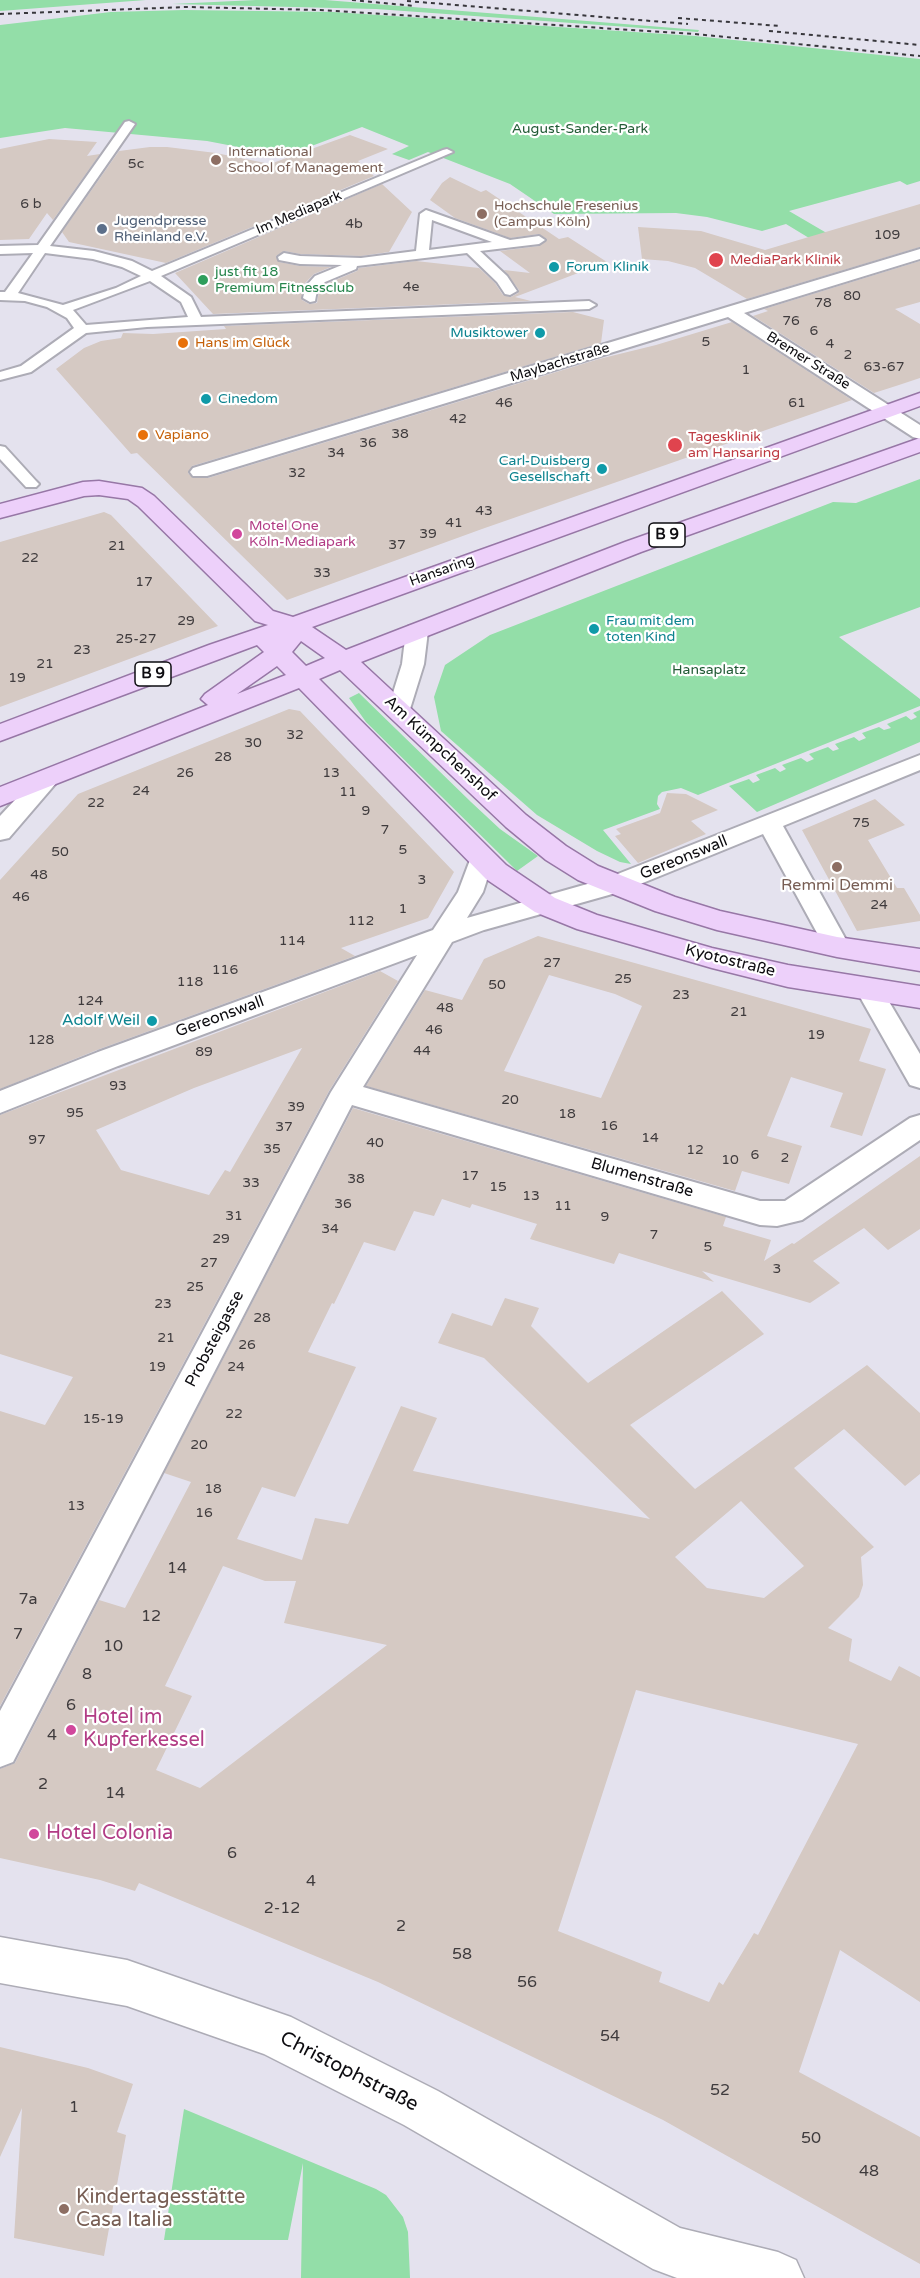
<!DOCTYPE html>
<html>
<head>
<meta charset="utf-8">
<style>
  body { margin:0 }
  canvas { display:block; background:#e4e2ee }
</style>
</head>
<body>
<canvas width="920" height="2278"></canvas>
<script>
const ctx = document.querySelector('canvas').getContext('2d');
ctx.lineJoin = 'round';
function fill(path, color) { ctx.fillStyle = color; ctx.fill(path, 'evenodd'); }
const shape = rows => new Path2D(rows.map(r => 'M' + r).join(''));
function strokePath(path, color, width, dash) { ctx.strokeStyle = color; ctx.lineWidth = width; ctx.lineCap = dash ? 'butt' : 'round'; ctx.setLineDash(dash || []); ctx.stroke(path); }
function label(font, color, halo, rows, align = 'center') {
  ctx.font = font + ' "Varela Round",sans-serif'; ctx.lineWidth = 4.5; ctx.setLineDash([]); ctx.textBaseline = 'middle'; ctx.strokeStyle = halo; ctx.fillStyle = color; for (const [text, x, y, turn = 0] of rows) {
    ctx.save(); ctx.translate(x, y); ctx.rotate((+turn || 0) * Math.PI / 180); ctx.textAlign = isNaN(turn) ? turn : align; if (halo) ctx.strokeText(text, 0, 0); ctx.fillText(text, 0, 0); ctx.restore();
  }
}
fill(shape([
  [0,0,146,0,0,11],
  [256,0,325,0,699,30,698,32,376,9,172,4],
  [184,10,333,12,695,36,920,59,920,181,907,185,900,181,789,211,854,249,837,255,786,224,762,231,707,217,676,213,554,214,510,184,428,152,409,160,392,154,409,146,362,127,285,156,207,141,65,128,0,138,0,25,111,12],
  [920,479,920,607,839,637,920,699,920,706,698,795,681,788,662,792,658,796,657,804,660,809,603,830,631,864,620,862,597,851,537,815,441,731,434,697,445,665,490,635,833,502,856,503],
  [359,693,471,802,500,829,538,856,517,871,366,722,349,698],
  [920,710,920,742,757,812,729,786,749,779,753,783,760,780,756,775,775,768,780,772,786,769,782,765,801,758,807,762,814,759,809,754,828,747,833,751,839,749,835,744,854,737,859,741,866,738,862,733,879,727,884,730,891,728,887,724,906,716,911,720,917,717,913,713],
  [184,2109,376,2189,386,2195,403,2217,408,2232,410,2278,301,2278,303,2163,288,2240,164,2240]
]), '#93dea8');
fill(shape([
  [350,135,388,149,358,161,374,176,166,263,69,242,62,232,119,151,150,147,167,147,216,153,270,164],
  [49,139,97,142,87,156,100,154,53,220,47,213,29,239,0,240,0,149],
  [450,177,481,192,486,190,559,239,568,237,607,262,515,297,531,301,213,314,175,273,382,184,412,212,389,252,361,256,300,254,284,251,276,256,279,262,300,266,331,267,314,274,304,284,302,300,309,304,317,303,319,291,326,284,357,271,359,268,416,261,479,268,495,283,503,295,511,297,518,293,519,290,504,270,530,273,500,251,539,246,547,239,539,234,510,238,455,218,430,200,442,183],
  [920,204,920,247,747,299,695,268,668,261,642,259,638,227,701,231,765,250],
  [920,261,920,302,895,309,920,324,920,378,899,385,874,393,753,316,768,311,764,309],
  [573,312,604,320,601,343,192,466,188,473,193,478,208,478,599,359,656,345,732,322,852,400,482,529,287,600,137,453,131,454,56,369,84,348,101,341,121,338,123,333,153,334,226,329,224,326],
  [104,512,111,515,218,626,0,707,0,542],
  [289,709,300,711,454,872,428,918,341,948,355,956,97,1050,0,1089,0,880,78,794],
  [667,793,686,794,718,810,691,821,706,834,638,863,615,836,621,834,616,829,660,813],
  [875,799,905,825,868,840,897,888,904,888,920,915,920,921,857,931,802,830],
  [538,936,871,1029,859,1061,886,1069,862,1136,830,1127,843,1093,791,1077,767,1136,802,1146,789,1184,742,1171,735,1191,366,1086,425,990,462,1000,484,959],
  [549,975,615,994,642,1006,601,1098,504,1071],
  [380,971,398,981,329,1091,0,1706,0,1411,45,1425,73,1377,0,1354,0,1115],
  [302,1048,230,1172,225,1170,209,1195,121,1170,96,1130,194,1088],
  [353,1108,726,1217,723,1226,771,1240,764,1261,792,1243,794,1244,920,1156,920,1229,888,1250,864,1228,813,1261,840,1283,810,1303,702,1271,714,1282,619,1253,614,1264,530,1239,537,1224,472,1204,470,1208,442,1199,434,1216,414,1211,395,1251,364,1242,334,1304,332,1303,308,1352,356,1367,295,1497,262,1487,237,1539,302,1560,315,1518,348,1524,401,1406,437,1418,413,1471,650,1519,484,1358,438,1343,452,1313,492,1326,505,1298,539,1308,531,1326,588,1383,722,1291,764,1334,630,1425,695,1489,867,1365,920,1413,920,1474,905,1486,844,1429,794,1468,874,1547,861,1557,863,1585,859,1597,828,1628,852,1639,849,1661,891,1681,899,1666,920,1677,920,2002,840,1950,799,2072,920,2137,920,2264,663,2120,378,1982,139,1883,135,1891,100,1880,0,1858,0,1769,15,1763,99,1600,125,1608,191,1482,164,1473],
  [741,1501,804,1566,764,1598,707,1588,675,1557],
  [223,1566,265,1581,296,1581,284,1623,387,1645,200,1788,156,1770,192,1696,165,1686],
  [636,1690,858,1744,758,1935,754,1933,723,1985,719,1982,709,2002,659,1982,662,1972,558,1931],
  [0,2047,88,2068,133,2084,117,2132,126,2135,104,2256,14,2238,22,2108,0,2157]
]), '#d5c9c3');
const pedestrian = shape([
  [129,121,135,124,50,246,94,251,132,261,152,271,443,150,447,149,453,152,161,276,191,297,201,317,589,301,596,305,589,309,147,327,86,333,31,372,0,380,0,372,21,366,74,328,67,318,47,307,25,301,0,300,0,292,5,292,33,253,0,254,0,246,38,245,125,122,129,121],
  [45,253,93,259,122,267,141,276,116,288,63,305,18,293,45,253],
  [150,281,181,302,188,317,86,325,73,310,150,281],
  [426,210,510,240,539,236,545,240,539,244,480,251,507,276,517,291,510,295,505,294,497,282,467,253,357,266,356,269,325,282,317,290,315,301,310,302,303,298,306,286,315,276,342,265,300,264,279,260,278,257,284,253,300,256,361,258,416,251,420,214,426,210],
  [432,220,492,242,429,250,432,220],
  [0,446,5,447,36,481,39,484,36,487,26,487,0,459,0,446]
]);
const minor = shape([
  [920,249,920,259,744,313,920,425,920,439,913,437,728,317,207,476,193,476,190,472,193,468,920,249],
  [417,625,425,626,428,631,424,664,410,709,407,714,399,716,391,714,388,709,402,664,406,631,409,626,417,625],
  [920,755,920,770,783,826,850,947,846,953,837,956,828,953,763,834,623,891,484,930,452,942,363,1087,760,1201,785,1201,910,1118,920,1115,920,1140,802,1220,777,1226,760,1225,352,1105,13,1762,0,1767,0,1711,331,1092,417,955,118,1066,0,1113,0,1091,98,1052,433,930,458,892,473,852,482,850,491,852,494,858,483,892,467,918,605,879,920,755],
  [49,770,57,772,61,777,57,782,9,838,0,840,0,816,41,772,49,770],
  [869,981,878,983,920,1054,920,1088,910,1085,856,990,860,983,869,981]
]);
const tertiary = shape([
  [0,1937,127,1960,291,2017,438,2091,680,2228,778,2252,796,2260,804,2278,677,2278,653,2269,404,2125,264,2054,127,2006,0,1983,0,1937]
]);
const primary = shape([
  [920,393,920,406,312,627,346,650,625,542,920,438,920,452,641,552,361,662,526,815,566,846,598,866,675,897,720,911,837,937,920,949,920,971,837,957,717,930,655,911,578,880,546,860,506,827,340,670,319,679,506,865,555,898,597,915,712,948,788,965,920,986,920,1008,788,987,712,968,577,929,535,912,486,879,299,688,0,806,0,787,208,705,201,699,205,694,264,652,257,645,0,741,0,724,209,645,268,625,255,621,138,506,128,499,99,495,84,496,0,518,0,504,83,482,99,481,142,488,154,496,273,611,293,617,920,393],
  [301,641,325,658,306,666,292,652,301,641],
  [277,666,286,675,237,694,277,666]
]);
strokePath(pedestrian, '#adacb6', 4);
strokePath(minor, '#adacb6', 4);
strokePath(tertiary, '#adacb6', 3);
strokePath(primary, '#9777a6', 3);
fill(pedestrian, '#fff');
fill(minor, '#fff');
fill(tertiary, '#fff');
fill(primary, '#edd0fa');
strokePath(shape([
  [352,0,415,6],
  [407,1,688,24],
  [0,14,187,7,320,10,695,34,920,56],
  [678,18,780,26],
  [769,31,920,45]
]), '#38373c', 2, [4, 4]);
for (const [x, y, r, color] of [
  [216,160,6,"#8d6e63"],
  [482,214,6,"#8d6e63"],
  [102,229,6,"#5c6f8a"],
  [716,260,8,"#e0444e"],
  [554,267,6,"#0f9aa8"],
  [203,280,6,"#2e9e5b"],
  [540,333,6,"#0f9aa8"],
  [183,343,6,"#e8710a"],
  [206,399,6,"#0f9aa8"],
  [143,435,6,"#e8710a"],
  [675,445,8,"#e0444e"],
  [602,469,6,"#0f9aa8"],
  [237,534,6,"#d1479c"],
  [594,629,6,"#0f9aa8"],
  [837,867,6,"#8d6e63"],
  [152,1021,6,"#0f9aa8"],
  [71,1730,6,"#d1479c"],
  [34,1834,6,"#d1479c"],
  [64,2209,6,"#8d6e63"]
]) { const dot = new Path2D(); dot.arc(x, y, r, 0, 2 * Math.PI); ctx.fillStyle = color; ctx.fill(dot); strokePath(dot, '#fff', 2); }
label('14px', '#225b36', '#fff', [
  ["August-Sander-Park",580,129],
  ["Hansaplatz",709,670]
]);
label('14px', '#785e54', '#fff', [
  ["International",228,152],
  ["School of Management",228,168],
  ["Hochschule Fresenius",494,206],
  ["(Campus Köln)",494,222]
], 'left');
label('14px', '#3f3b3d', null, [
  ["5c",136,164],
  ["6 b",31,204],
  ["4b",354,224],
  ["109",887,235],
  ["4e",411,287],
  ["80",852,296],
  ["78",823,303],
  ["76",791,321],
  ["6",814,331],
  ["5",706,342],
  ["4",830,344],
  ["2",848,355],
  ["63-67",884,367],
  ["1",746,370],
  ["46",504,403],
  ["61",797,403],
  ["42",458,419],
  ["38",400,434],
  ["36",368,443],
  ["34",336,453],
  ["32",297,473],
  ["43",484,511],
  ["41",454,523],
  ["39",428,534],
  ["37",397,545],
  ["21",117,546],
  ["22",30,558],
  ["33",322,573],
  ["17",144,582],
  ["29",186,621],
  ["25-27",136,639],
  ["23",82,650],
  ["21",45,664],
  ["19",17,678],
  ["32",295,735],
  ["30",253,743],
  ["28",223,757],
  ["26",185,773],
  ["13",331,773],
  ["24",141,791],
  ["11",348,792],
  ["22",96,803],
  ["9",366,811],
  ["75",861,823],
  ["7",385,830],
  ["5",403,850],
  ["50",60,852],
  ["48",39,875],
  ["3",422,880],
  ["46",21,897],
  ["24",879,905],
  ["1",403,909],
  ["112",361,921],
  ["114",292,941],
  ["27",552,963],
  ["116",225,970],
  ["25",623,979],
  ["118",190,982],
  ["50",497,985],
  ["23",681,995],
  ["124",90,1001],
  ["48",445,1008],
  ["21",739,1012],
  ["46",434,1030],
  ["19",816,1035],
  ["128",41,1040],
  ["44",422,1051],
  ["89",204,1052],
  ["93",118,1086],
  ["20",510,1100],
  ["39",296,1107],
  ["95",75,1113],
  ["18",567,1114],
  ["16",609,1126],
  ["37",284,1127],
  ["14",650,1138],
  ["97",37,1140],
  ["40",375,1143],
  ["35",272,1149],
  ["12",695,1150],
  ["6",755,1155],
  ["2",785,1158],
  ["10",730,1160],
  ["17",470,1176],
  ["38",356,1179],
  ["33",251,1183],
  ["15",498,1187],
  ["13",531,1196],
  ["36",343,1204],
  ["11",563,1206],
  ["31",234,1216],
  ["9",605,1217],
  ["34",330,1229],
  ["7",654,1235],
  ["29",221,1239],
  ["5",708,1247],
  ["27",209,1263],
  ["3",777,1269],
  ["25",195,1287],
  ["23",163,1304],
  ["28",262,1318],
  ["21",166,1338],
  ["26",247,1345],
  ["19",157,1367],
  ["24",236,1367],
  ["22",234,1414],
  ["15-19",103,1419],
  ["20",199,1445],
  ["18",213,1489],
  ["13",76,1506],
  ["16",204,1513]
]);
label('14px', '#0d0c10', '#fff', [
  ["Im Mediapark",299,213,-23],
  ["Bremer Straße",808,361,32],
  ["Maybachstraße",560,363,-17],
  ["Hansaring",442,571,-20]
]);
label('14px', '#4e5e75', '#fff', [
  ["Jugendpresse",114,221],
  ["Rheinland e.V.",114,237]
], 'left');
label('14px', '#be3a42', '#fff', [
  ["MediaPark Klinik",730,260],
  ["Tagesklinik",688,437],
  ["am Hansaring",688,453]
], 'left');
label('14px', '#0d838f', '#fff', [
  ["Forum Klinik",566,267],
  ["Musiktower",528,333,"right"],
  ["Cinedom",218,399],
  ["Carl-Duisberg",590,461,"right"],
  ["Gesellschaft",590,477,"right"],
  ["Frau mit dem",606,621],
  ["toten Kind",606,637]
], 'left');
label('14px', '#27864d', '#fff', [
  ["just fit 18",215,272],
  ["Premium Fitnessclub",215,288]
], 'left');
label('14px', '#c56008', '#fff', [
  ["Hans im Glück",195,343],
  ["Vapiano",155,435]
], 'left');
label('14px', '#b23c85', '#fff', [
  ["Motel One",249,526],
  ["Köln-Mediapark",249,542]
], 'left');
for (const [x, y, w] of [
  [667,535,36],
  [153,674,36]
]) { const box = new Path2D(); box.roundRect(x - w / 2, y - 12, w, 24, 4.5); ctx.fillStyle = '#fff'; ctx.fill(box); strokePath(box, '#0d0c10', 1.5); }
label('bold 15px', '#0d0c10', null, [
  ["B 9",667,535],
  ["B 9",153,674]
]);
label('16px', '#0d0c10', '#fff', [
  ["Am Kümpchenshof",440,749,43],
  ["Gereonswall",684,858,-22],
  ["Kyotostraße",730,961,14],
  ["Gereonswall",220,1017,-20],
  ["Blumenstraße",642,1178,16],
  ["Probsteigasse",215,1339,-62]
]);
label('16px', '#785e54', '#fff', [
  ["Remmi Demmi",837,886]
]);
label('16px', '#0d838f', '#fff', [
  ["Adolf Weil",140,1021]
], 'right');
label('16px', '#3f3b3d', null, [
  ["14",177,1569],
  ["7a",28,1600],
  ["12",151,1617],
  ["7",18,1635],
  ["10",113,1647],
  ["8",87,1675],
  ["6",71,1706],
  ["4",52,1736],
  ["2",43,1785],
  ["14",115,1794],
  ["6",232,1854],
  ["4",311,1882],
  ["2-12",282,1909],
  ["2",401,1927],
  ["58",462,1955],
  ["56",527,1983],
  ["54",610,2037],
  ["52",720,2091],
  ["1",74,2108],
  ["50",811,2139],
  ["48",869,2172]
]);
label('20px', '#b23c85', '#fff', [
  ["Hotel im",83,1718],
  ["Kupferkessel",83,1741],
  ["Hotel Colonia",46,1834]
], 'left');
label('20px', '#0d0c10', '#fff', [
  ["Christophstraße",349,2072,27]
]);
label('20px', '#785e54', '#fff', [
  ["Kindertagesstätte",76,2198],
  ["Casa Italia",76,2221]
], 'left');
</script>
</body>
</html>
